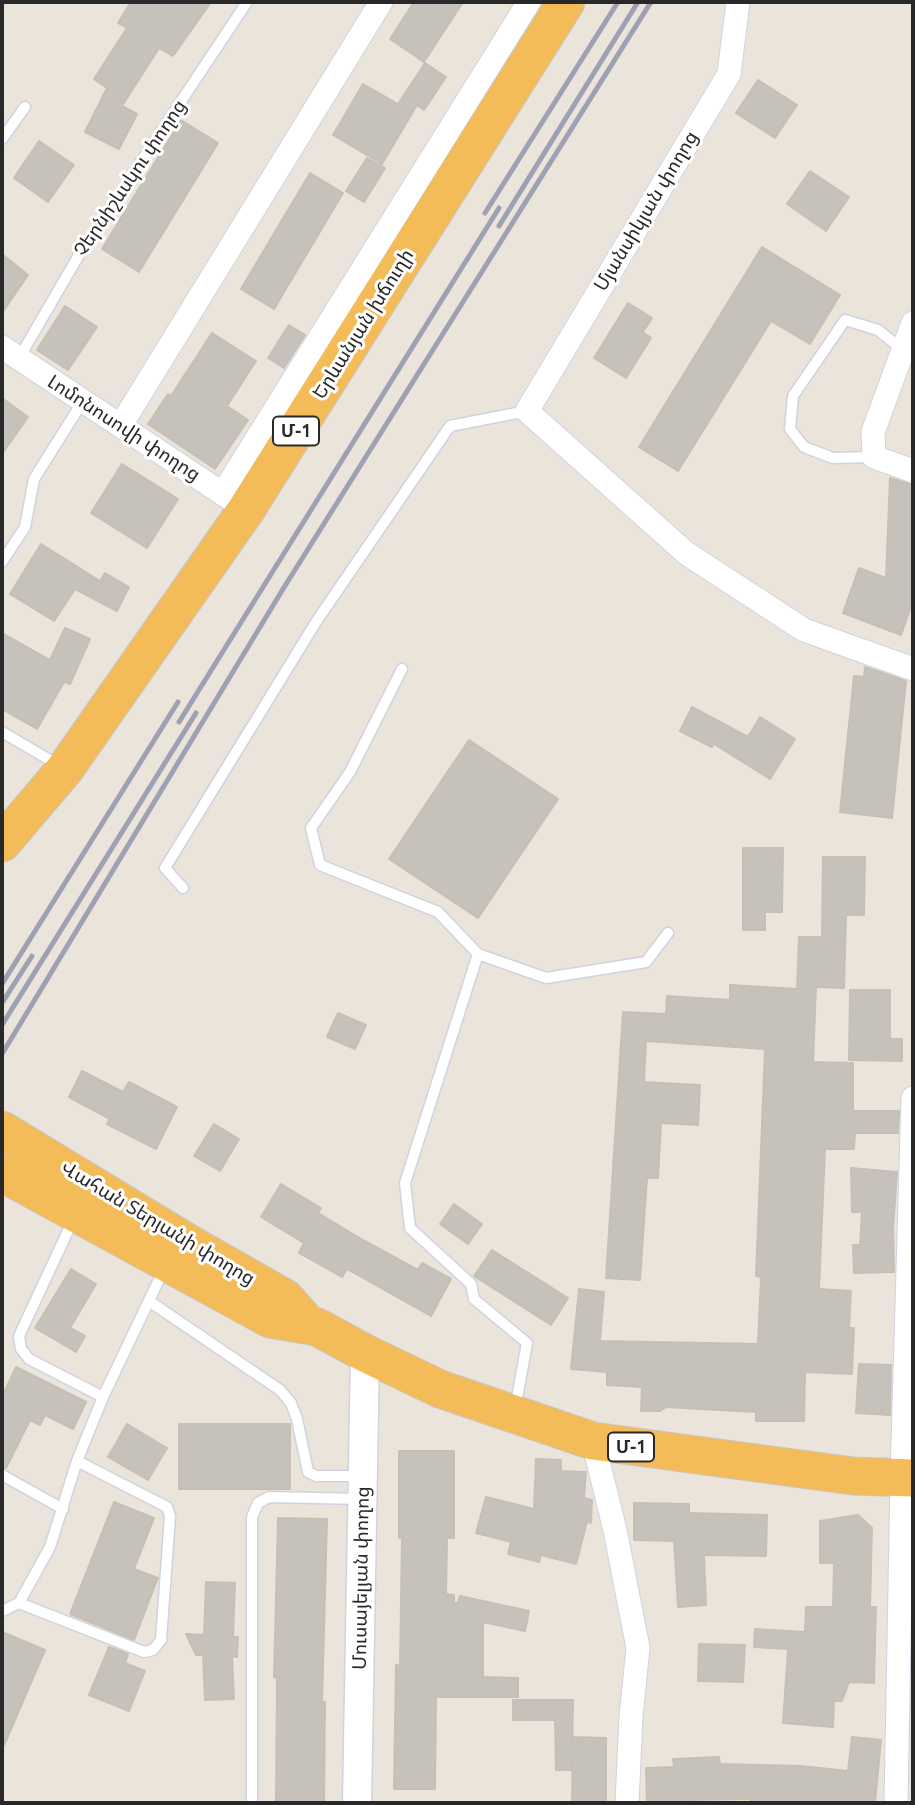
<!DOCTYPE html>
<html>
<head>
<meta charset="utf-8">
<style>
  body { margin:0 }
  #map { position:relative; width:915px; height:1805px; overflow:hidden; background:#ebe4da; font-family:Ubuntu,sans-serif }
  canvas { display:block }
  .frame { position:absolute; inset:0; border:4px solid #292929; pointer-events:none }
</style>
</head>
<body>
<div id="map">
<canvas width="915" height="1805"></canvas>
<div class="frame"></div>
</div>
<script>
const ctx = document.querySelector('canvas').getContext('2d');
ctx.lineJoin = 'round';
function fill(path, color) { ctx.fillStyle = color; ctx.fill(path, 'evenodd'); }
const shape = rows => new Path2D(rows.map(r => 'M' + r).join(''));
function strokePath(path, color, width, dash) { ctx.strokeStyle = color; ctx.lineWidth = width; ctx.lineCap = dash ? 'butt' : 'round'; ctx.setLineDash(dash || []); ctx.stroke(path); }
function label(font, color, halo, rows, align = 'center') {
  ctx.font = font + ' Ubuntu,"Noto Sans Armenian",sans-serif'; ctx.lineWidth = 6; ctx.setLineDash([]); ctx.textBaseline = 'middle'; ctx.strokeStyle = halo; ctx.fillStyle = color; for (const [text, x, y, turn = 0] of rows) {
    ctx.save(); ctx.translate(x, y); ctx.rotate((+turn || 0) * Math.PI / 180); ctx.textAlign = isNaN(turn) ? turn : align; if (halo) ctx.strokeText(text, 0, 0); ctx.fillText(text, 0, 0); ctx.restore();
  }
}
const building = shape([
  [131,2,211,2,173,56,159,48,122,106,137,114,119,149,85,132,107,88,94,79,127,28,118,23,131,2],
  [414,2,463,2,424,62,390,39,414,2],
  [425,63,446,77,424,110,417,105,382,164,333,135,363,84,398,104,425,63],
  [758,80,797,105,775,138,736,113,758,80],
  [181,120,218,143,139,272,102,249,181,120],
  [39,141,74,165,48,202,14,178,39,141],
  [367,158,385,168,364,202,346,191,367,158],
  [810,171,849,197,826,231,787,204,810,171],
  [310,173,343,193,274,309,241,289,310,173],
  [762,247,840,295,810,344,771,321,678,471,639,447,762,247],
  [2,254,28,275,2,313,2,254],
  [628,303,652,318,643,332,651,338,626,378,594,358,628,303],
  [65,306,97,327,68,370,37,350,65,306],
  [289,325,305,335,284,368,268,358,289,325],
  [212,333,256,361,227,406,248,420,215,469,148,424,168,394,171,396,212,333],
  [2,398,28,417,2,454,2,398],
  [122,464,178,499,147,548,91,513,122,464],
  [890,478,913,485,913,601,901,635,843,613,859,568,886,578,890,478],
  [41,544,100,581,105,573,129,587,117,611,75,589,54,621,10,594,41,544],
  [65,628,90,639,70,684,64,682,37,729,2,709,2,633,50,660,65,628],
  [865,667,906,681,892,818,840,812,854,676,864,677,865,667],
  [692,707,748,737,760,717,795,739,770,779,714,744,712,747,680,731,692,707],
  [469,740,558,799,478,918,389,859,469,740],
  [743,848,783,848,782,912,765,912,765,930,743,930,743,848],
  [823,857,865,857,864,915,846,915,844,988,816,987,813,1062,853,1063,853,1111,899,1111,898,1133,855,1133,854,1149,825,1149,819,1289,851,1291,849,1328,854,1328,852,1374,805,1372,804,1421,756,1421,756,1412,666,1407,660,1411,641,1411,642,1387,607,1385,607,1372,571,1369,579,1289,604,1292,600,1341,758,1344,761,1277,756,1276,765,1049,646,1041,644,1082,700,1085,698,1125,661,1123,658,1178,647,1178,640,1280,606,1278,623,1012,666,1014,667,996,730,1000,730,985,797,989,799,937,822,937,823,857],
  [850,990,890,990,890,1039,902,1039,902,1061,849,1060,850,990],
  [338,1013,366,1025,355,1049,327,1037,338,1013],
  [82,1071,123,1092,129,1082,177,1107,156,1149,107,1124,110,1119,69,1097,82,1071],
  [214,1124,239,1139,220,1171,194,1156,214,1124],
  [851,1168,897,1172,893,1228,894,1272,854,1273,853,1245,860,1245,862,1212,852,1212,851,1168],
  [281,1184,321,1208,318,1213,363,1240,418,1270,422,1263,451,1279,431,1316,347,1269,342,1277,299,1253,304,1243,261,1217,281,1184],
  [454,1204,482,1224,468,1244,440,1224,454,1204],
  [492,1250,568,1298,551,1325,474,1276,492,1250],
  [71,1269,96,1284,70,1328,85,1336,76,1352,35,1328,71,1269],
  [859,1364,891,1365,890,1415,856,1413,859,1364],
  [16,1367,86,1402,73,1429,45,1415,40,1425,30,1420,6,1468,2,1467,2,1397,16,1367],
  [127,1424,167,1448,148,1480,108,1457,127,1424],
  [179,1424,290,1424,290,1489,179,1489,179,1424],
  [399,1451,454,1451,454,1538,447,1538,446,1594,454,1595,454,1603,458,1603,460,1596,529,1611,525,1631,483,1622,483,1677,518,1678,518,1697,436,1697,435,1789,394,1789,396,1665,400,1666,402,1538,399,1538,399,1451],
  [536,1459,561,1460,561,1471,586,1472,584,1498,592,1500,591,1523,587,1522,576,1564,541,1555,539,1562,508,1554,511,1542,476,1533,486,1497,534,1509,536,1459],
  [114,1502,154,1518,134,1569,158,1578,157,1580,134,1640,70,1614,114,1502],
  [634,1503,689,1504,689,1513,767,1515,766,1556,704,1555,706,1605,678,1607,674,1541,634,1540,634,1503],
  [858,1515,872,1528,870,1607,876,1607,874,1683,849,1682,842,1701,834,1701,833,1727,783,1723,788,1649,754,1647,755,1629,805,1632,806,1607,833,1607,834,1563,820,1563,820,1521,858,1515],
  [278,1518,327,1519,322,1702,325,1702,324,1803,276,1803,277,1678,274,1677,278,1518],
  [206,1582,235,1583,233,1637,238,1637,237,1657,232,1656,234,1699,205,1700,203,1655,196,1655,186,1634,204,1635,206,1582],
  [2,1632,45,1650,2,1750,2,1632],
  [699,1644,745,1645,743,1682,698,1681,699,1644],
  [109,1647,128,1654,125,1663,145,1671,129,1711,89,1695,109,1647],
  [513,1700,573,1700,572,1770,556,1770,555,1720,513,1720,513,1700],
  [573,1737,606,1738,606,1803,572,1803,573,1737],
  [852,1737,881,1740,875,1803,751,1803,751,1799,693,1800,693,1803,647,1803,646,1768,674,1767,673,1759,719,1757,720,1764,801,1766,848,1771,852,1737]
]);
fill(building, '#c6c1ba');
strokePath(building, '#c6c0b4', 2);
const service = shape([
  [2,139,25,107],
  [19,358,79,255,247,2],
  [874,457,833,458,804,447,790,429,793,396,845,320,878,330,903,350],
  [2,562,25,527,34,479,83,401],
  [402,669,350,772,311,828,320,865,438,912,478,954,546,978,646,962,668,933],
  [2,732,60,766],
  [183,888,165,868,316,622,450,426,527,411],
  [478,954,405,1183,410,1228,471,1284,474,1299,527,1343,515,1409],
  [74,1218,19,1336,21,1349,29,1359,103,1397],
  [149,1301,280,1390,291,1403,297,1419,308,1472,316,1476,363,1476],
  [2,1475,63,1509],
  [19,1603,144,1652,153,1650,161,1640,170,1516,167,1507,77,1461],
  [2,1611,19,1603,50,1547,77,1461,103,1397,165,1267],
  [252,1803,252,1517,258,1503,269,1497,362,1499]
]);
const minor = shape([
  [738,2,729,74,527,411,686,553,804,630,913,669],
  [913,323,873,432,874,457,913,471],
  [2,347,235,502],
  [121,425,381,2],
  [223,493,529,2],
  [593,1441,615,1530,638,1648,631,1716,627,1803],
  [896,1803,902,1478,913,1098]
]);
const tertiary = shape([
  [357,1803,365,1353]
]);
const trunk = shape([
  [2,843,65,769,246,510,566,2],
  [2,1130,190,1244,285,1298,308,1324],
  [2,1173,270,1319,317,1327,365,1353,440,1389,593,1441,853,1476,913,1478]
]);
strokePath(service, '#d0d2e2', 13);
strokePath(minor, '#d0d2e2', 25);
strokePath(tertiary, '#d0d2e2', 31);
strokePath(trunk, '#c7c7c7', 39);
strokePath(service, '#fff', 10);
strokePath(minor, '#fff', 23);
strokePath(tertiary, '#fff', 28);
strokePath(trunk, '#f4bb59', 37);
strokePath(shape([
  [485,213,618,2],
  [499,226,638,2],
  [179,722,499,208],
  [2,984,178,702],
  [2,1003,32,956],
  [2,1025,196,713],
  [2,1054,283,589,651,2]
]), '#9ea0b3', 5);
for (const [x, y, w] of [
  [296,431,46],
  [631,1447,46]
]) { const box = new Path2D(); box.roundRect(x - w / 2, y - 14.5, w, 29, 5); ctx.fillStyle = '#fff'; ctx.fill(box); strokePath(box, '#292929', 2); }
label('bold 18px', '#292929', null, [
  ["Մ-1",296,431],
  ["Մ-1",631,1447]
]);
label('19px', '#292929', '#fff', [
  ["Չերնիշևսկու փողոց",130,178,-56],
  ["Մյանսիկյան փողոց",646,211,-59],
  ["Երևանյան խճուղի",363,324,-58],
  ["Լոմոնոսովի փողոց",124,428,33],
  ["Վահան Տերյանի փողոց",158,1223,31],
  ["Մուսայելյան փողոց",361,1578,-89]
]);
</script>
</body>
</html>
